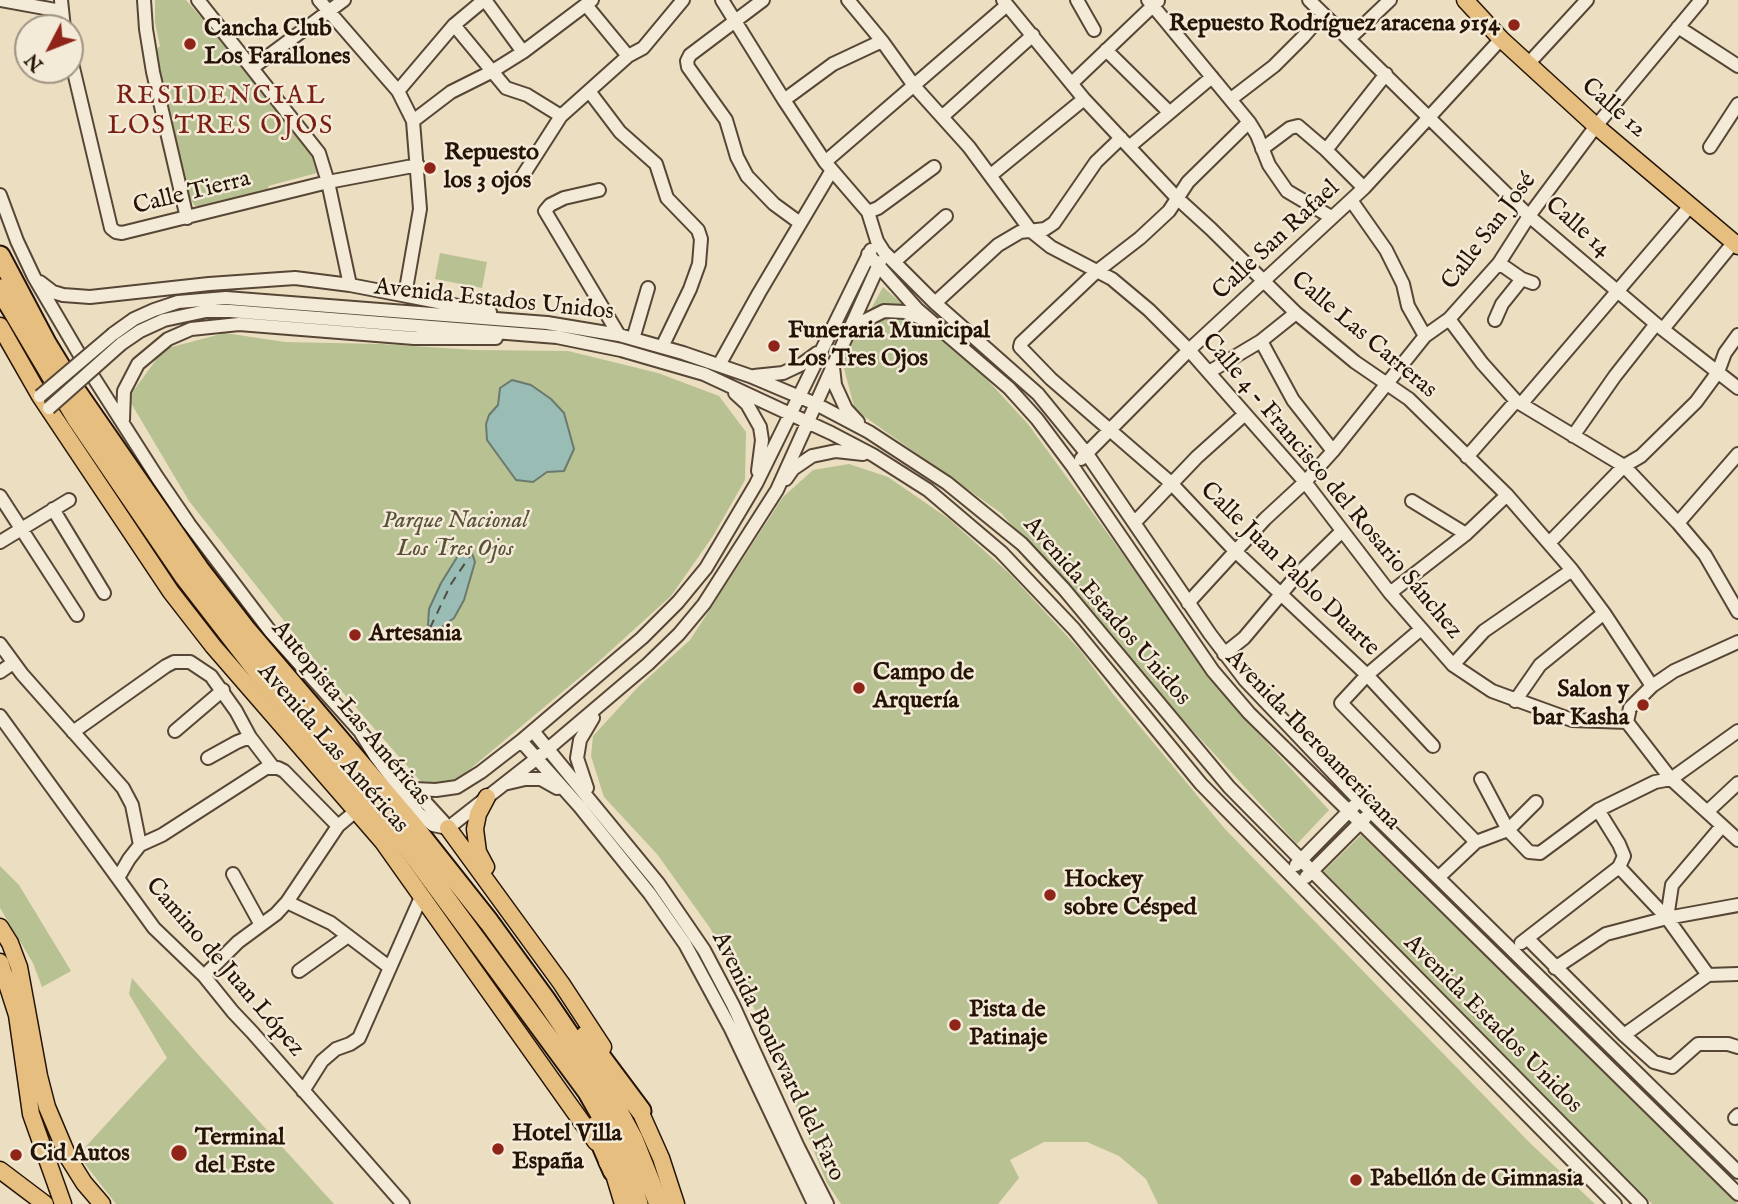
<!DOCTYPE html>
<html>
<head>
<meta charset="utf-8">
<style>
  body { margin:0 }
  #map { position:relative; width:1738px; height:1204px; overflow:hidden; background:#ecdec1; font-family:"IM FELL English",serif }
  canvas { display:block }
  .north { position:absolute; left:14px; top:14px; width:70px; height:70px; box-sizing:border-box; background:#f3ead7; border:2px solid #a19483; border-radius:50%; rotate:228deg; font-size:19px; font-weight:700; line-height:28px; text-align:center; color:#251406 }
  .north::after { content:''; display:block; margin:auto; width:24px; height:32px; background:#8f2418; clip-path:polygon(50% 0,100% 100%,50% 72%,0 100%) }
</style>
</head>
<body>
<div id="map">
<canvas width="1738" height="1204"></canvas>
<div class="north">N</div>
</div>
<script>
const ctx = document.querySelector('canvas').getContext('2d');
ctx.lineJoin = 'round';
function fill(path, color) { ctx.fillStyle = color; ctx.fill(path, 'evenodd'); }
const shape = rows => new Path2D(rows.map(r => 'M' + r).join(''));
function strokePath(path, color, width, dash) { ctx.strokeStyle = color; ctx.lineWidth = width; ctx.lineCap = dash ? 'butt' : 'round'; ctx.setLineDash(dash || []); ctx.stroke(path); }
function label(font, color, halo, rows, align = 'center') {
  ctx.font = font + ' "IM FELL English",serif'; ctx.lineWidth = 5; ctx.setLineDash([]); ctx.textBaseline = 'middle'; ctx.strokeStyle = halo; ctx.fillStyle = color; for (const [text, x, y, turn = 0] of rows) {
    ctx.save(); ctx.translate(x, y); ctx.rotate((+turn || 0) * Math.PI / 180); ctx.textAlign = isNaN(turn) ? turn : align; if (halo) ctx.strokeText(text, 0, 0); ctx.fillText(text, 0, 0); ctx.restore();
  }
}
fill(shape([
  [155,0,186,0,200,16,203,15,298,131,295,134,310,151,317,173,268,186,269,189,209,206,198,207,194,205,190,198,178,154,156,50,160,46,155,23],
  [440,253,487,262,482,288,435,279],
  [883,287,980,372,1028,424,1235,708,1329,810,1297,844,1172,708,1001,513,855,410,842,361],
  [225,333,285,342,381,344,476,350,568,351,658,373,719,396,746,432,745,480,713,536,671,596,597,663,451,785,423,784,323,670,189,501,128,398,164,349],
  [849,464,888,477,949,519,1010,574,1080,650,1113,694,1225,829,1531,1144,1595,1204,1158,1204,1146,1179,1119,1156,1087,1142,1044,1142,1010,1160,1019,1178,998,1204,841,1204,827,1183,760,1019,710,928,657,854,604,797,591,756,593,736,639,686,690,640,783,497,813,470],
  [1361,835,1563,1032,1738,1204,1652,1204,1323,872],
  [0,866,19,885,71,971,42,987,33,963,0,908],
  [132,978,196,1052,334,1204,116,1204,78,1155,167,1058,129,994]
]), '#b8c192');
const water = shape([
  [512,380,531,385,551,399,564,413,574,449,564,471,547,472,533,482,516,480,487,440,486,424,489,415,498,405,500,388,512,380],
  [466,551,472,553,475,562,464,600,454,618,435,632,428,625,429,609,441,583,459,554,466,551]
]);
fill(water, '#99bcb4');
strokePath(water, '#6b796e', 2);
strokePath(shape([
  [430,628,451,584,472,553]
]), '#4e4f43', 2, [9, 7]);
const minor = shape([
  [1,0,61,11],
  [61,0,64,28],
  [144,0,146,29,153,72,187,218],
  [198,0,319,153,328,182,350,285],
  [319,0,398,91,413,121,420,209,405,295],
  [485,0,523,52],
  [722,0,784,100,825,162,868,212,877,241,884,252,935,303,1038,394,1087,454,1210,634,1245,680,1359,800,1738,1172],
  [763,0,690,55,687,61,688,67,726,120,737,157,747,176,774,204,800,223],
  [848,0,882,41,915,87,969,147,1031,231,1051,247,1112,279,1149,310,1189,350,1305,482,1390,593,1453,665,1492,691,1572,720,1627,722,1671,779,1738,840],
  [1003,0,1084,99,1177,198,1211,229,1296,313,1355,362,1409,399,1507,495,1572,570,1604,613,1652,686],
  [1077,0,1094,30],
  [1148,0,1249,122,1257,135,1269,165,1287,191,1331,217],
  [1309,0,1529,216,1656,324,1738,388],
  [586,5,628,56],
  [454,25,506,88,527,95,561,116],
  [1678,27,1738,66],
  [1350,38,1390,0],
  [1106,50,1169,112],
  [70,55,111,228,116,232,122,233,328,182,418,165],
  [1528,64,1587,0],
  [252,68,344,0],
  [1072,83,1158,1],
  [398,91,454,25,484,0],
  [589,91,620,132,656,164,667,198,698,230,701,239,699,264,690,289,662,347],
  [1231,99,1274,66,1303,37,1323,14],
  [784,100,833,64,882,41],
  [943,116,1033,35],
  [413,121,451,92,491,72,523,52,592,0],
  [1249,122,1188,182,1169,211,1140,238,1096,272,1021,343,1020,347,1051,379,1171,483,1235,551,1367,675,1433,746],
  [1129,147,1212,77],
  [1710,147,1738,104],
  [1262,149,1290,128,1298,126,1326,150,1364,188],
  [1326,150,1386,74],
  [825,162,1007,5],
  [991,175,1084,99],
  [520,180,561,116,628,56,643,48,683,0],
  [599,190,564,198,550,205,545,211,619,335],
  [0,195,17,241,34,277,85,364,157,477,189,524,270,631,365,737],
  [1353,199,1353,203,1386,250,1403,284,1408,306,1425,336],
  [868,212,878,208,934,167],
  [868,254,917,309,1009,388,1037,419,1073,467,1213,671,1249,713,1738,1194],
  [894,262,946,216],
  [1499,263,1522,279,1533,283],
  [40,282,53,292,63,295,90,297,209,284,295,278,350,285,490,312],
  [935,303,998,245,1020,232,1045,229,1054,223,1096,162,1121,138],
  [1449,319,1482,363,1516,401,1624,466,1678,523,1705,555,1738,612],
  [1495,320,1502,304,1522,279],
  [850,328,884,311,905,312,924,319],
  [1663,329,1734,242],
  [113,334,134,319,154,310,178,302,226,298,547,323,619,335,683,353,750,376,816,404,869,432,947,483,1022,544,1064,589,1229,787,1641,1204],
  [633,339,648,288],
  [1261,341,1293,400,1333,451],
  [121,344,140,331,164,320,206,311,230,311,557,337,621,350,704,374,831,433,873,455,928,490,1001,552,1074,629,1201,784,1615,1204],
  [719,365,759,293,832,170],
  [833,367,835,385,846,409,858,422],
  [1209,372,1261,341,1296,313],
  [754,376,783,373,802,364,817,353],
  [735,393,747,404,760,427,762,440,758,471],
  [1522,403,1691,205],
  [123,420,124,391,138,364,168,339,191,329,239,324,414,338,496,338],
  [1573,436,1615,376,1656,324],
  [1467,457,1516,401],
  [1081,459,1189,350,1364,188,1501,39],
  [786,479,793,469,812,456,836,451,863,454],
  [0,496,77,615],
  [1412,501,1466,534],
  [53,509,104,593],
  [1135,522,1197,457,1245,414],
  [1678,523,1738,454],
  [0,542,69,500],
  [1550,542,1624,466,1641,456,1696,402,1718,372,1725,353,1738,335],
  [1390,593,1466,534,1507,495],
  [1188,603,1265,519,1305,482,1333,451,1425,336,1449,319,1499,263,1529,216,1596,126,1701,0],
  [1421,629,1367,675,1341,703,1476,842],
  [0,644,22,674,123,788,132,805,140,845],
  [1224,654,1244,638,1297,575,1341,532],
  [1453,665,1484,631,1572,570],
  [0,672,13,663],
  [1515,701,1540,665,1604,613],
  [0,716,154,928,204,976,233,1012,252,1032,403,1204],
  [1627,722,1630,708,1652,686,1674,671,1738,642],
  [175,731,223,690],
  [533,731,658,883,704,950,733,1005,798,1147,827,1204],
  [73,732,166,666,174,662,190,662,211,676,236,711,250,737,273,767],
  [361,733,376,757,419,814,433,825,448,828,536,759,648,664,679,634,704,604,777,490,880,262],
  [521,741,580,807,650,894,685,944,731,1029,814,1204],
  [208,758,237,742,250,737],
  [394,768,448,827],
  [1481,779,1508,830,1529,852,1540,853,1598,810,1655,782,1671,779,1738,731],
  [508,783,525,779,541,779,557,788],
  [587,788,577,758,580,740,593,718],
  [413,789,436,790,457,787,481,772,521,741,642,638,678,602,706,568,756,484,871,250],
  [1598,810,1619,844,1624,856,1619,867,1667,918,1708,975],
  [1707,812,1738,783],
  [1296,865,1354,806],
  [233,874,261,925],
  [1306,877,1365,818],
  [1439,877,1476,842,1508,830,1536,802],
  [118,878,129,859,140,845,162,835,266,768,278,768,284,771,338,826],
  [287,902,331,923,389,967],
  [1667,918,1672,885,1722,826],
  [1528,939,1624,1035,1654,1062,1672,1067,1698,1044,1728,1044,1738,1047],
  [1521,943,1619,867],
  [1555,968,1606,934,1667,918,1738,905],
  [299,971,348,936],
  [204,976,238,942,276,914,287,902,338,826,357,810],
  [1624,1035,1708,975,1738,974],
  [303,1091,322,1061,336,1049,350,1044,359,1038,422,895],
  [1735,1118,1738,1115]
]);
const major = shape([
  [1465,0,1501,39,1596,126,1738,246],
  [0,326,40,396,171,592,213,646,383,842,596,1142],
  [448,828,561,983,603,1047],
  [486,867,478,852,475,829,478,814,487,797],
  [0,927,10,943,19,967,39,1076,47,1107,69,1159,84,1183,102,1204],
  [0,962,17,1015,31,1114,63,1204],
  [636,1102,661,1158,676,1204],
  [607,1162,613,1171,623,1204],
  [0,1170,45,1204]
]);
const highway = shape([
  [0,256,46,343,71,384,199,569,247,631,413,826,489,922,545,999,606,1089,633,1139,659,1204],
  [0,289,77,419,184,576,259,673,407,846,588,1092,619,1147,638,1204],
  [585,1036,641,1111],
  [594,1127,613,1171]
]);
strokePath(minor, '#574635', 16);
strokePath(major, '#251406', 19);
strokePath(highway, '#251406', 23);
strokePath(minor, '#f3ead7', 12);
strokePath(major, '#e6bf80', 16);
strokePath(highway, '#e6bf80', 19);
const minorBridge = shape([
  [40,396,113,334],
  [49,408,121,344]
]);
strokePath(minorBridge, '#574635', 16, []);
strokePath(minorBridge, '#f3ead7', 12);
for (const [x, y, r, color] of [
  [1514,25,7,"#8f2418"],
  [190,44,7,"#8f2418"],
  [430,168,7,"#8f2418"],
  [774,346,7,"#8f2418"],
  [355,635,7,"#8f2418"],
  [859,688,7,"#8f2418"],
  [1643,705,7,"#8f2418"],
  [1050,895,7,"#8f2418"],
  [955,1025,7,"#8f2418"],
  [498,1149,7,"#8f2418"],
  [179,1153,9,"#8f2418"],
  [16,1155,7,"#8f2418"],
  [1356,1180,7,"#8f2418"]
]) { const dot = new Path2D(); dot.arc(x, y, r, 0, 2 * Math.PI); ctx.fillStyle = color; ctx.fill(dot); strokePath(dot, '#f3ead7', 2.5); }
label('bold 24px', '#251406', '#f3ead7', [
  ["Repuesto Rodríguez aracena 9154",1500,25,"right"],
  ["Cancha Club",204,30],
  ["Los Farallones",204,58],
  ["Repuesto",444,154],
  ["los 3 ojos",444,182],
  ["Funeraria Municipal",788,332],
  ["Los Tres Ojos",788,360],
  ["Artesania",369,635],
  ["Campo de",873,674],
  ["Arquería",873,702],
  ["Salon y",1629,691,"right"],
  ["bar Kasha",1629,719,"right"],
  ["Hockey",1064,881],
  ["sobre Césped",1064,909],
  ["Pista de",969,1011],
  ["Patinaje",969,1039],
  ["Hotel Villa",512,1135],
  ["España",512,1163],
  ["Terminal",195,1139],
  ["del Este",195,1167],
  ["Cid Autos",30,1155],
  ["Pabellón de Gimnasia",1370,1180]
], 'left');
label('24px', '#251406', '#f3ead7', [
  ["Calle 12",1613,109,41],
  ["Calle Tierra",192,194,-14],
  ["Calle 14",1577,228,41],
  ["Calle San José",1490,232,-53],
  ["Calle San Rafael",1277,241,-43],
  ["Avenida Estados Unidos",494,301,6],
  ["Calle Las Carreras",1363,336,40],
  ["Calle 4 - Francisco del Rosario Sánchez",1331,487,50],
  ["Calle Juan Pablo Duarte",1289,570,44],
  ["Avenida Estados Unidos",1106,612,49],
  ["Autopista Las Américas",350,714,50],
  ["Avenida Iberoamericana",1312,741,46],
  ["Avenida Las Américas",332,749,49],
  ["Camino de Juan López",224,968,49],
  ["Avenida Estados Unidos",1492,1025,45],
  ["Avenida Boulevard del Faro",777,1057,64]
]);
label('italic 24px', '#585137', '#f3ead7', [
  ["Parque Nacional",455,522],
  ["Los Tres Ojos",455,550]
]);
ctx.letterSpacing = '2px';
label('26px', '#7a1f14', '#f3ead7', [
  ["RESIDENCIAL",221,98],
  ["LOS TRES OJOS",221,128]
]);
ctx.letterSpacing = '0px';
</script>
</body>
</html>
